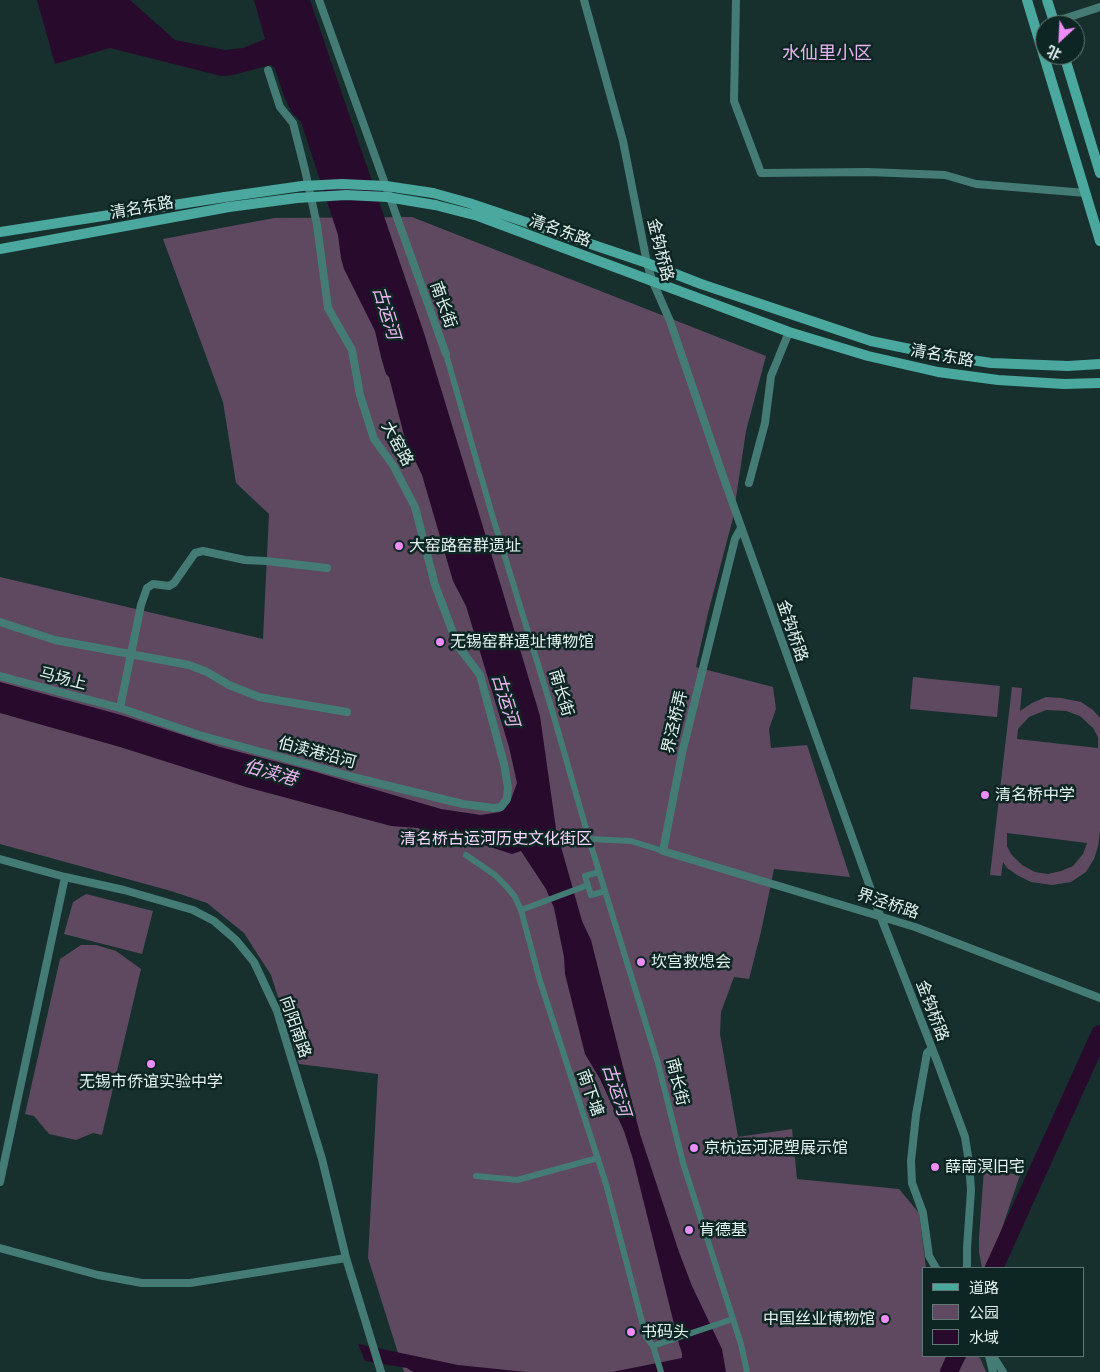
<!DOCTYPE html>
<html>
<head>
<meta charset="utf-8">
<style>
  body { margin:0 }
  #map { position:relative; width:1100px; height:1372px; overflow:hidden; background:#17302d; font-family:Cabin,"Noto Sans SC",sans-serif }
  canvas { display:block }
  .legend { position:absolute; left:922px; top:1267px; width:162px; height:90px; box-sizing:border-box; background:#0d2623; border:1px solid #637875; margin:0; padding:6px 9px; list-style:none; font-size:15px; color:#e4f3f0 }
  .legend li { display:flex; align-items:center; gap:10px; height:25px }
  .legend b { width:25px; border:1px solid #637875 }
  .north { position:absolute; left:1035px; top:15px; width:50px; height:50px; box-sizing:border-box; background:#0d2623; border:1px solid #637875; border-radius:50%; rotate:205deg; font-size:14px; font-weight:700; line-height:20px; text-align:center; color:#e4f3f0 }
  .north::after { content:''; display:block; margin:auto; width:18px; height:22px; background:#ed8cfa; clip-path:polygon(50% 0,100% 100%,50% 72%,0 100%) }
</style>
</head>
<body>
<div id="map">
<canvas width="1100" height="1372"></canvas>
<ul class="legend">
<li><b style="height:6px;background:#4ba89f"></b>道路</li>
<li><b style="height:14px;background:#5e4961"></b>公园</li>
<li><b style="height:14px;background:#280b2c"></b>水域</li>
</ul>
<div class="north">北</div>
</div>
<script>
const ctx = document.querySelector('canvas').getContext('2d');
ctx.lineJoin = 'round';
function fill(path, color) { ctx.fillStyle = color; ctx.fill(path, 'evenodd'); }
const shape = rows => new Path2D(rows.map(r => 'M' + r).join(''));
function strokePath(path, color, width, dash) { ctx.strokeStyle = color; ctx.lineWidth = width; ctx.lineCap = dash ? 'butt' : 'round'; ctx.setLineDash(dash || []); ctx.stroke(path); }
function label(font, color, halo, rows, align = 'center') {
  ctx.font = font + ' Cabin,"Noto Sans SC",sans-serif'; ctx.lineWidth = 5; ctx.setLineDash([]); ctx.textBaseline = 'middle'; ctx.strokeStyle = halo; ctx.fillStyle = color; for (const [text, x, y, turn = 0] of rows) {
    ctx.save(); ctx.translate(x, y); ctx.rotate((+turn || 0) * Math.PI / 180); ctx.textAlign = isNaN(turn) ? turn : align; if (halo) ctx.strokeText(text, 0, 0); ctx.fillText(text, 0, 0); ctx.restore();
  }
}
fill(shape([
  [412,217,766,356,746,431,733,518,708,613,696,667,773,687,776,709,769,729,771,748,807,745,850,877,774,869,761,932,749,979,734,977,721,1012,720,1034,738,1137,792,1129,797,1179,899,1189,919,1213,926,1268,924,1268,924,1356,950,1356,943,1372,404,1372,368,1258,378,1074,299,1064,271,975,244,933,207,903,171,891,0,844,0,577,263,639,269,514,236,483,223,402,163,239,274,218],
  [913,677,1000,686,997,717,910,709],
  [1012,687,1022,688,1020,711,1032,703,1046,697,1061,698,1081,702,1093,710,1100,718,1100,831,1098,846,1094,859,1086,872,1071,882,1052,885,1031,882,1017,875,1007,868,1003,862,1001,876,990,875],
  [1046,710,1066,711,1080,716,1093,728,1098,737,1098,748,1017,739,1018,729,1029,717],
  [1007,834,1007,833,1087,843,1083,854,1073,866,1061,871,1048,874,1035,872,1022,865,1011,854,1007,846],
  [86,894,153,911,142,954,64,934,73,902],
  [81,945,96,945,116,951,141,969,102,1135,93,1133,76,1140,49,1134,34,1116,25,1114,60,959],
  [984,1169,1020,1175,996,1246,984,1268,982,1268,979,1252,979,1238],
  [967,1356,977,1356,980,1358,986,1372,958,1372]
]), '#5e4961');
fill(shape([
  [37,0,130,0,175,40,225,50,243,48,265,39,254,0,310,0,424,333,501,586,540,716,556,829,582,921,591,940,595,956,640,1134,679,1252,692,1286,722,1349,726,1372,612,1372,682,1358,682,1353,679,1344,633,1159,624,1131,600,1079,585,1054,565,974,564,957,554,908,546,889,521,851,512,854,481,844,431,834,418,828,391,826,246,787,120,747,0,713,0,682,121,715,220,747,312,771,441,809,481,815,500,812,510,802,517,783,509,747,466,606,453,581,422,475,405,439,389,377,386,374,381,357,375,331,344,269,341,258,338,235,301,122,292,113,284,96,275,69,271,65,233,75,221,76,110,48,55,64],
  [358,1344,458,1365,526,1372,413,1372,407,1368,365,1361]
]), '#280b2c');
strokePath(shape([
  [994,1268,1100,1034],
  [949,1372,956,1356]
]), '#280b2c', 18);
strokePath(shape([
  [446,354,493,518,552,710,589,839,658,1063,683,1163,741,1344,747,1372],
  [589,839,631,841,663,851],
  [466,855,495,875,506,886,515,897,521,910,540,981,606,1184,646,1337,653,1346,661,1372],
  [599,872,585,876,591,895,605,891],
  [521,910,588,885],
  [476,1176,517,1180,598,1158],
  [653,1346,733,1319]
]), '#447b75', 6);
strokePath(shape([
  [319,0,446,354],
  [584,0,623,141,647,263,652,280,670,321,724,479,880,915,937,1061,965,1137,969,1163,971,1190,967,1248,967,1268],
  [736,0,734,101,761,173,868,172,945,175,976,184,1086,193],
  [1054,22,1100,7],
  [749,483,765,423,771,376,789,332],
  [741,528,735,539,682,753,663,851,915,927,1100,998],
  [0,622,55,640,189,665,207,672,229,685,259,697,347,712],
  [0,676,120,708,199,735,357,778,463,804,494,808,501,807,507,799,508,787,504,764,480,675,458,646,435,585,415,507,393,465,374,439,360,395,352,350,328,308,317,225,305,170,293,123,280,107,268,70],
  [120,708,141,605,147,588,153,584,169,586,174,583,195,553,203,551,245,560,266,561,327,568],
  [0,859,65,877,124,890,193,910,214,921,236,940,254,962,277,1011,322,1159,346,1258,381,1372],
  [932,1048,927,1053,916,1115,911,1161,912,1183,923,1213,929,1256,936,1268],
  [0,1182,65,877],
  [0,1248,98,1275,142,1283,190,1283,346,1258],
  [989,1356,993,1372],
  [993,1356,1003,1372]
]), '#447b75', 8);
strokePath(shape([
  [1027,0,1100,241],
  [1047,0,1055,25],
  [1064,55,1100,173],
  [433,193,469,203,647,263,701,284,871,341,939,355,991,363,1068,366,1100,364],
  [435,205,478,216,789,332,868,356,938,372,998,380,1064,384,1100,383],
  [0,232,225,197],
  [0,249,229,207]
]), '#4ba89f', 10);
strokePath(shape([
  [225,197,302,186,342,184,386,186,433,193],
  [229,207,297,198,346,195,387,197,435,205]
]), '#4ba89f', 10);
for (const [x, y, r, color] of [
  [399,546,5,"#ed8cfa"],
  [440,642,5,"#ed8cfa"],
  [985,795,5,"#ed8cfa"],
  [641,962,5,"#ed8cfa"],
  [151,1064,5,"#ed8cfa"],
  [694,1148,5,"#ed8cfa"],
  [935,1167,5,"#ed8cfa"],
  [689,1230,5,"#ed8cfa"],
  [885,1319,5,"#ed8cfa"],
  [631,1332,5,"#ed8cfa"]
]) { const dot = new Path2D(); dot.arc(x, y, r, 0, 2 * Math.PI); ctx.fillStyle = color; ctx.fill(dot); strokePath(dot, '#0d2623', 2); }
label('16px', '#e4f3f0', '#0d2623', [
  ["清名东路",142,208,-10],
  ["清名东路",560,231,20],
  ["金钩桥路",660,250,76],
  ["南长街",443,305,70],
  ["清名东路",942,356,10],
  ["大窑路",397,444,61],
  ["金钩桥路",792,631,71],
  ["马场上",63,679,14],
  ["南长街",561,693,73],
  ["界泾桥弄",675,722,-77],
  ["伯渎港沿河",317,753,15],
  ["界泾桥路",888,904,18],
  ["金钩桥路",932,1011,69],
  ["向阳南路",295,1027,71],
  ["南长街",677,1082,76],
  ["南下塘",590,1093,70]
]);
label('16px', '#e4f3f0', '#0d2623', [
  ["大窑路窑群遗址",409,546],
  ["无锡窑群遗址博物馆",450,642],
  ["清名桥中学",995,795],
  ["坎宫救熄会",651,962],
  ["无锡市侨谊实验中学",151,1082,"center"],
  ["京杭运河泥塑展示馆",704,1148],
  ["薛南溟旧宅",945,1167],
  ["肯德基",699,1230],
  ["中国丝业博物馆",875,1319,"right"],
  ["书码头",641,1332]
], 'left');
label('16px', '#f8d8fc', '#0d2623', [
  ["清名桥古运河历史文化街区",496,839]
]);
label('18px', '#e7b2ee', '#0d2623', [
  ["水仙里小区",827,54]
]);
label('italic 18px', '#ecb6f2', '#0d2623', [
  ["古运河",386,313,73],
  ["古运河",505,700,73],
  ["伯渎港",270,773,16],
  ["古运河",616,1090,72]
]);
</script>
</body>
</html>
